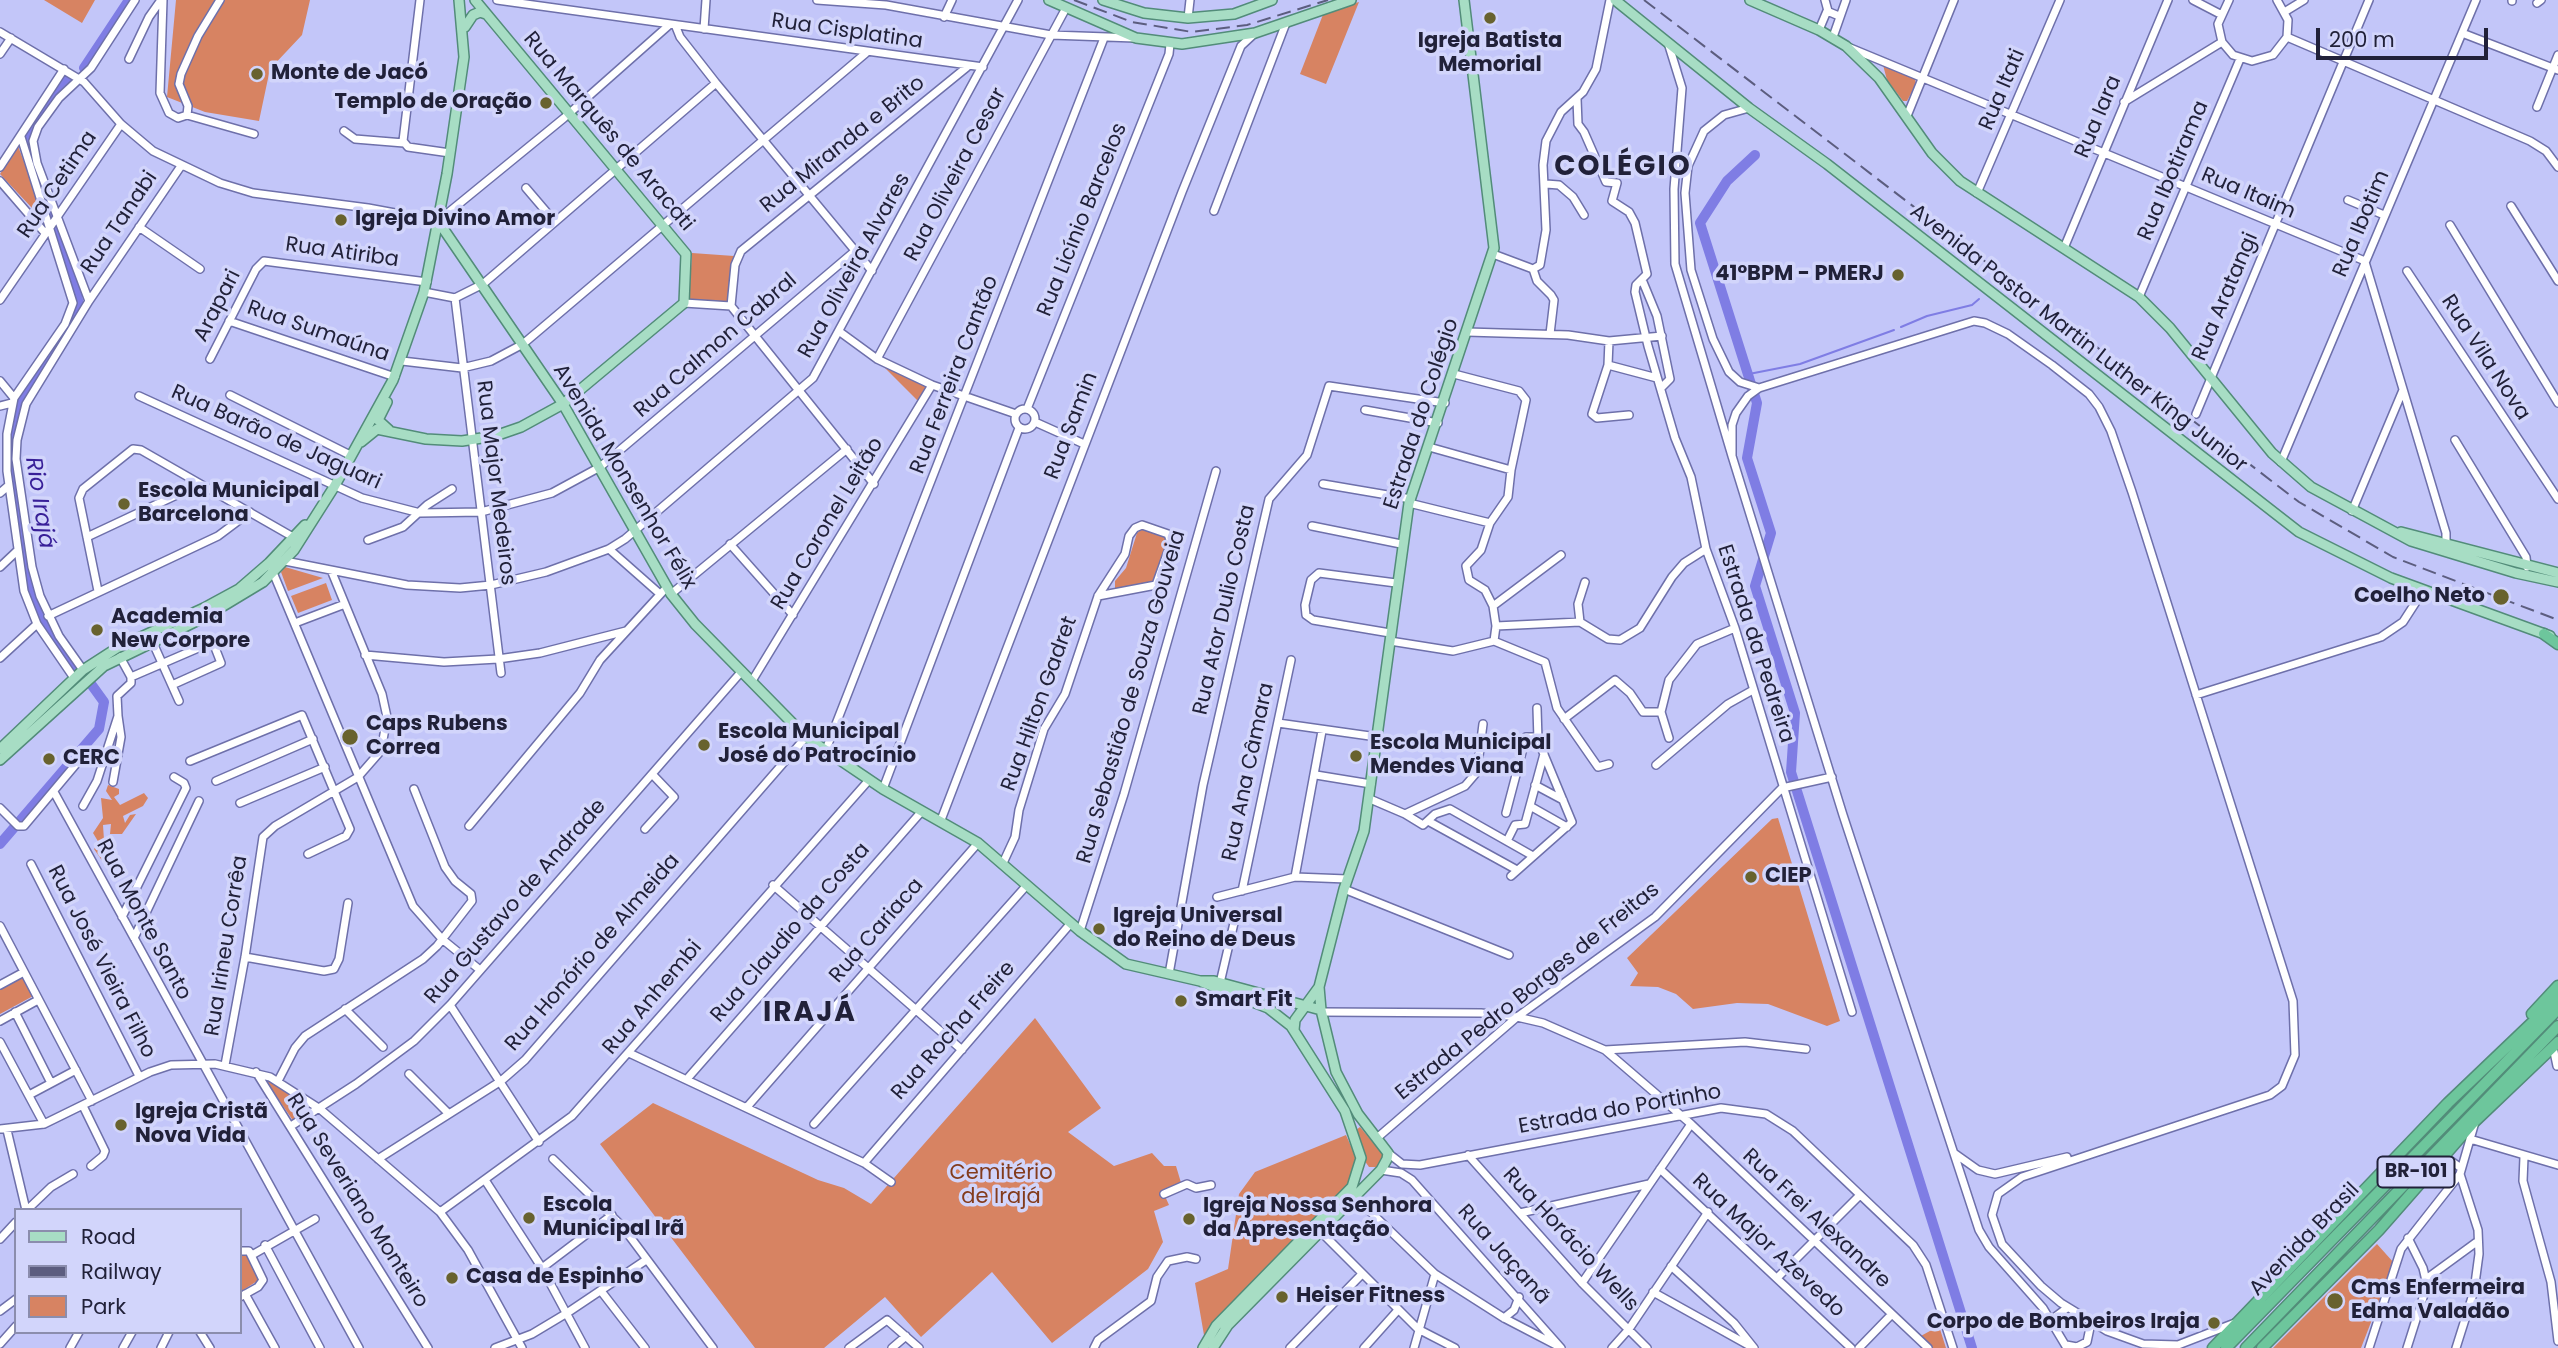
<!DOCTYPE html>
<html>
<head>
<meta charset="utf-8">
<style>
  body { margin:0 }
  #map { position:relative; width:2558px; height:1348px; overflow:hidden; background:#c3c6f9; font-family:Poppins,sans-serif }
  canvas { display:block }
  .legend { position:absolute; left:14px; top:1208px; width:228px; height:126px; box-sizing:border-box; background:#d2d5fb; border:2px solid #8b8dad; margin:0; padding:9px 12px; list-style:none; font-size:21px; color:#212139 }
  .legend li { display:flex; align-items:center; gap:14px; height:35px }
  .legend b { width:35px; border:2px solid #8b8dad }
  .scale { position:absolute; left:2316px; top:28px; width:172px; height:32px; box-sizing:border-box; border:4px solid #212139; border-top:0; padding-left:9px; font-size:21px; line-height:24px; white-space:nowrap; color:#212139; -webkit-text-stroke:5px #d2d5fb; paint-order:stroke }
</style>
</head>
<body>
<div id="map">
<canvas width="2558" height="1348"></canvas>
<ul class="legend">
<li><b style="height:9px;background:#a7ddc4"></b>Road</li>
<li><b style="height:9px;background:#5c5d7f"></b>Railway</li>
<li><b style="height:19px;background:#d78362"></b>Park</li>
</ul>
<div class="scale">200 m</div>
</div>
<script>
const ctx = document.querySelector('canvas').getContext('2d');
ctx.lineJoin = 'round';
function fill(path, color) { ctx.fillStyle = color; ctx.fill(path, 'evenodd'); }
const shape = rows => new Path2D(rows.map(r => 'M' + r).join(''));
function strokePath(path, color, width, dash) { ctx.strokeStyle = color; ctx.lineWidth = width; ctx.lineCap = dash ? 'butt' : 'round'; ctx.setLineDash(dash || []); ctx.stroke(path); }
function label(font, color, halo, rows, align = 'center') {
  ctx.font = font + ' Poppins,sans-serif'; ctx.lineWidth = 7; ctx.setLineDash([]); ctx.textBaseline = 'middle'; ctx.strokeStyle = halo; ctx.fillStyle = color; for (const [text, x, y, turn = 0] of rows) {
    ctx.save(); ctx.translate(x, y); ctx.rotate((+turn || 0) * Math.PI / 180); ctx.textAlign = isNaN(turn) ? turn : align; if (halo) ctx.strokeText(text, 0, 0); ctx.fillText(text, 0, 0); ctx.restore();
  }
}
fill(shape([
  [44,0,95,0,82,23],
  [176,0,310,0,302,35,270,69,259,121,205,112,167,97],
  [1359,2,1326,84,1300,74,1324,12],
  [1883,65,1915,79,1916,84,1907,101,1903,101,1887,80],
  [18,146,48,225,0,174],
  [692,253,734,256,729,302,689,299],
  [883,366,930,386,920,403],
  [1143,528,1168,537,1169,542,1153,585,1120,592,1115,588,1115,581,1126,568,1137,533],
  [285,567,323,578,288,591,281,572],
  [326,583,332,600,298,613,291,596],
  [108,785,119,789,119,794,114,797,120,805,144,793,148,798,143,806,123,816,125,823,130,815,136,814,122,834,110,834,111,824,103,825,104,840,114,849,109,852,101,848,107,859,103,862,94,849,99,843,93,833,103,818,101,798,112,800,106,791],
  [1778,818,1840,1021,1827,1026,1768,1004,1737,1003,1693,1009,1676,994,1658,987,1630,986,1638,973,1627,958,1772,819],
  [24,974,35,995,0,1014,0,987],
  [1035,1018,1101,1108,1068,1132,1114,1166,1152,1153,1164,1166,1176,1166,1182,1186,1164,1194,1169,1205,1154,1211,1163,1242,1148,1269,1052,1343,992,1272,921,1337,885,1297,824,1348,755,1348,600,1144,653,1103,818,1180,844,1188,871,1204],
  [264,1078,280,1083,317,1108,294,1122],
  [1360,1127,1385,1157,1380,1167,1369,1167,1364,1160,1356,1130],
  [1346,1135,1357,1160,1354,1182,1205,1341,1195,1283,1228,1269,1239,1194,1255,1172],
  [2377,1244,2394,1263,2361,1348,2273,1348],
  [250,1250,262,1278,240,1292,240,1255],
  [1939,1326,1946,1348,1930,1348,1919,1337]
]), '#d78362');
strokePath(shape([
  [1901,327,1927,316,1972,305,1979,299],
  [1749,374,1800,364,1894,330]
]), '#7f7de4', 2);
strokePath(shape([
  [84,68,129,0],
  [1755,155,1727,181,1700,223,1757,403,1747,458,1771,533,1755,586,1795,713,1791,772,1972,1348],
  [53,217,29,145,32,129,66,80],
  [58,230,73,273,79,306,75,317,20,401,12,427,9,452,32,592,50,633,73,666],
  [0,844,99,729,104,702,91,684]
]), '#7f7de4', 10);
const minor = shape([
  [163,0,160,93,169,113,178,118,187,115],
  [420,0,403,141,408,147,450,153],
  [497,0,983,67],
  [817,0,886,5,1051,35,1135,38],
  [1825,0,1828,11],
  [2193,0,2220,14],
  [2229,0,2218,24,2222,42,2233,55,2252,61,2273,55,2287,37,2288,20,2277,0],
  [2512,0,2512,1],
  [2537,3,2541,0],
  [2286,11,2304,0],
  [944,17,952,0],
  [1188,18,1190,0],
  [676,27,680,37,716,83,872,271],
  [704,29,706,0],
  [1819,30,1827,11,1839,16],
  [0,32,84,82,121,124,153,151,220,183,253,193,368,208,438,221,564,118,668,26],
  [2462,33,2558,70],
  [1833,37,1846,0],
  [2287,37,2530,141,2546,151,2558,167],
  [1669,46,1682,88,1674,189,1675,264,1732,456,1843,815,1979,1230,1989,1247,2043,1308,2067,1348],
  [1848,47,2365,261],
  [0,54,11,38],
  [129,59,149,17,161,0],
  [1577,99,1578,124,1584,132,1606,182,1617,183,1612,201,1629,212,1635,223,1647,274,1636,285,1635,292,1648,346,1675,438,1691,477,1706,549,1735,628,1852,1012],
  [2124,102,2222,42],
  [2537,107,2558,55],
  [1749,108,1724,115,1704,131,1688,166,1685,193,1691,270,1713,339,1729,372,1740,382,1759,388],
  [187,115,188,106,179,84,181,74,198,36,220,0],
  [187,115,254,134],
  [1907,116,1954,0],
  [344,131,355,139,404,143],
  [21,137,73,303,65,324,14,398,7,434,7,471,24,591,37,624,74,678],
  [0,167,64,69],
  [0,181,45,233],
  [1546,184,1559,185,1573,197,1584,215],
  [526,188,555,222],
  [1977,193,2060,0],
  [2348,200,2384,215],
  [2511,206,2558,281],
  [1214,211,1286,23],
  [2450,225,2558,403],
  [139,227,200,269],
  [2064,248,2168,0],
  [1493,254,1533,269,1537,281,1551,295,1554,300,1550,334],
  [2365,262,2446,533,2446,544],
  [1533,269,1540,265,1546,230,1543,165,1546,141,1561,112,1583,92,1596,69,1610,0],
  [2407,271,2558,499],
  [1643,282,1657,316,1670,379,1661,388],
  [424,292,455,298,483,284,716,83],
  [2139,297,2240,59],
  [455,298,501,673],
  [0,300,121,124],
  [89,301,181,166],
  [684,303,731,306],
  [731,306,735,265,741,251,967,67],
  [731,306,874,484],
  [229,321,395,377],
  [840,332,877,359,932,385,1016,414],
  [1467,332,1568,335,1609,341,1662,336],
  [1609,341,1608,365,1592,414,1597,418,1629,415],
  [210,359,256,269,264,261,427,282],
  [877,359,1066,8],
  [402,361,462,368,491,361,523,344,866,53],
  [1608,365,1657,378],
  [0,381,14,398],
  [230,395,350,455],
  [139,396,362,498,420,513,481,512,552,493,600,467,855,251],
  [0,406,12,403],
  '1015 419a10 10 0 1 1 20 0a10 10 0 1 1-20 0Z',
  [1027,409,1169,54,1170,44],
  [1365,410,1438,423],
  [2196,414,2369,0],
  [1035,422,1084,444],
  [2455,440,2526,557,2527,567],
  [1429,447,1511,470],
  [1732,456,1732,425,1736,413,1748,396,1759,388,1974,321,1985,323,2008,334,2052,365,2089,394,2099,407,2111,431,2132,492,2293,1001,2295,1055,2282,1086,2270,1095,2022,1177,1998,1194,1992,1215,2002,1244,2041,1286,2061,1303,2107,1331,2143,1344,2178,1345,2235,1323],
  [2281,462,2476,0],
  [1323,484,1411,499],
  [0,493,8,486],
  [1409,503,1490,523,1508,497,1511,470,1526,400,1519,391,1454,374],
  [2352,511,2403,390],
  [1490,523,1481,550,1466,566,1469,580,1485,590,1493,606],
  [1312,526,1401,544],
  [87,537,200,484],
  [368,540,403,527,427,505,452,489],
  [730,544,793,615],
  [609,549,660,594],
  [285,561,407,585,460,588,491,585,546,572,609,549,625,539,813,378,1018,0],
  [0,567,18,550],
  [272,570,413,906,442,939,480,970],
  [98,591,79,498,83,489,133,449,141,450,293,537],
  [671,594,847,449],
  [48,616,218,536,250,512],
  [1580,622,1578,604,1585,582],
  [295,623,345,604],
  [1496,626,1580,622,1608,639,1620,640,1640,628,1672,577,1684,563,1706,549],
  [1390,633,1313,620,1306,615,1305,605,1311,580,1319,573,1396,583],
  [1390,641,1453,651,1494,641],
  [1494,641,1545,662,1557,708,1598,767,1609,764],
  [1494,641,1496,626,1493,606,1561,555],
  [153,643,179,701],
  [365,655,444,662,498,659,540,653,626,631],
  [120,657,131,677],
  [0,658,37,624],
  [83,670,59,636,40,596,32,567,16,459,17,440,26,404,89,301,37,163,33,141,38,127,59,98,91,68,135,0],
  [752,681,932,385],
  [2196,695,2381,637,2403,622,2423,591],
  [1564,719,1615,680,1630,693,1643,712,1661,712],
  [1278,723,1377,737],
  [1669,738,1661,712,1669,680,1697,644,1735,628],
  [825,752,1104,38],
  [190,761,302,715,350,829,346,836,308,854],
  [1656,765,1728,704,1753,690],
  [1316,775,1371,784],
  [216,781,313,739],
  [113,782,121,737,118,716],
  [1535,785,1563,800],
  [883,789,1019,428],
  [54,792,359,1348],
  [1370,799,1405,814,1465,786,1477,772,1483,724],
  [240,803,325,767],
  [83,806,97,781,118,716,117,696,131,683,131,677,210,643,214,645,221,663,172,685],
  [1530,806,1567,827],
  [0,808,18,826,24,826,82,757],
  [1506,813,1526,737,1537,737],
  [1405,814,1423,825,1435,814,1450,809,1533,856],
  [941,820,1182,192,1241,46,1255,33],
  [1428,821,1517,870],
  [469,826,580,693,600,660,667,587],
  [645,829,674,797,652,774],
  [1507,841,1515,825,1525,824,1544,754],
  [1003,863,1015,837,1019,810,1044,729,1065,694,1098,596,1125,554,1129,536,1135,528,1142,525,1168,534,1171,543,1156,585,1098,596],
  [31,864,139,1076],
  [1511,876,1572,822,1538,740,1537,708],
  [1295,877,1322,731],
  [773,885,962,1050],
  [1344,889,1509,955],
  [1242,891,1291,660],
  [1217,897,1295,877,1347,879],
  [122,917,186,788,184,783,174,777],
  [0,926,92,1101],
  [1080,931,1124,794,1216,471],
  [134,938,199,801],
  [245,957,324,971,334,969,339,959,348,903],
  [1169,974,1203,785,1269,499,1307,455,1329,386,1445,403],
  [1220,983,1234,923],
  [0,985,24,972],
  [450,1005,539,1142],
  [345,1009,383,1047],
  [15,1012,51,1083],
  [1322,1012,1481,1013,1517,1017,1543,1023,1605,1050,1691,1124,1928,1348],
  [0,1021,38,1000],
  [0,1042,44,1124],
  [2553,1047,2557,1066],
  [1605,1050,1745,1042,1806,1049],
  [629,1053,864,1163,891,1182],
  [225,1065,245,957,263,837,275,826,358,777,379,753,383,740,387,717,382,694,331,570],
  [256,1072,428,1348],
  [409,1074,448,1113],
  [687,1079,922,811],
  [278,1081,295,1048,305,1036,423,959,437,946,472,901,471,894,455,881,445,867,414,789],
  [29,1095,76,1070],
  [83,1106,105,1151,103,1156,91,1166],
  [747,1107,978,843],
  [814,1124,1027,885],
  [291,1126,356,1084,414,1041,450,1005,742,671],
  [0,1129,44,1124,150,1072,171,1065,215,1064,270,1077,320,1109,440,1212,468,1250,522,1348],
  [7,1130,26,1210],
  [1377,1138,1517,1017,1655,917,1782,788,1832,777],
  [2470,1139,2558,1165],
  [1388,1153,1402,1164,1420,1165,1721,1108,1766,1114,1793,1131,1913,1245,1926,1265,1953,1348],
  [1954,1153,1978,1170,1995,1174,2067,1157],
  [1468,1155,1582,1283,1647,1348],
  [2444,1156,2461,1168],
  [2524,1157,2523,1181,2551,1282,2558,1341],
  [378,1159,501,1081,525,1060,806,737],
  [553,1159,622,1226,713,1348],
  [864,1163,1071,923],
  [1660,1169,1851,1348],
  [1381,1170,1401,1173,1412,1180,1561,1348],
  [485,1180,542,1268,585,1348],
  [1164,1194,1187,1184,1196,1188,1211,1185],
  [1355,1197,1435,1274,1504,1318,1556,1345],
  [27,1210,51,1187,73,1174],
  [440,1212,572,1116,869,780],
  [1520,1213,1649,1184],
  [1319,1230,1418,1329,1455,1348],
  [0,1239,16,1222],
  [265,1245,320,1348],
  [240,1251,249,1251,263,1280,258,1287,240,1297],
  [252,1255,315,1219],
  [1671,1266,1734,1323,1754,1348],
  [542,1268,612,1215],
  [1777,1278,1860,1195],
  [2426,1279,2478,1241],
  [1582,1283,1691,1124],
  [601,1291,645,1348],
  [1653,1292,1750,1346],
  [245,1294,275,1348],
  [0,1311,16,1299],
  [1504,1318,1514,1310,1519,1297],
  [2051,1320,2067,1308],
  [200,1332,210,1348],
  [0,1344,16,1326],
  [2066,1345,2077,1347,2087,1342,2091,1323],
  [70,1348,79,1332],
  [123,1348,132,1332],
  [161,1348,169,1332],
  [495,1348,532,1334,567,1313,646,1260],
  [849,1348,887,1320,919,1348],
  [892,1348,906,1336],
  [1094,1348,1098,1340,1151,1301,1157,1277,1168,1261,1187,1257,1196,1259],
  [1290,1348,1361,1275],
  [1364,1348,1398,1310],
  [1414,1348,1435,1274],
  [1612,1348,1629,1329,1708,1212],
  [1859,1348,1892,1314],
  [2369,1348,2401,1249,2460,1174],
  [2407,1348,2427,1285,2423,1268,2408,1238],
  [2456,1348,2474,1291,2479,1254,2478,1230,2460,1174,2475,1122]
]);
const major = shape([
  [1049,0,1136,38,1182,44,1255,33,1351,0],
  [1103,0,1144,13,1188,18,1234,14,1272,0],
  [1615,0,1749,108,1827,164,2299,532,2391,578,2550,636],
  [1750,0,1819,30,1846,46,1879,78,1932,153,1960,181,2139,297,2170,328,2272,453,2311,487,2411,541,2516,573,2558,582],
  [465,27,473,15,480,12,486,14],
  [438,221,563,404,671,594,695,624,806,737,883,789,978,843,1080,931,1126,964,1200,981,1214,981,1321,1010],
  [387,402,378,420,389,430],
  [361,442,377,429,426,439,462,441,495,436,521,427,563,404,684,303,686,254,475,0],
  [2401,532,2558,573],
  [0,749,83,670,117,648,204,608,239,589,269,563,305,525],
  [0,760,104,666,205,617,263,582,294,550,334,487,393,380,424,292,447,174,464,57,459,0],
  [1202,982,1268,1008,1291,1026,1345,1111,1361,1158,1352,1187,1216,1326,1203,1348],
  [1294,1030,1295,1020,1319,987,1344,889,1364,831,1409,503,1494,248,1464,0],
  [1213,1348,1228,1325,1381,1170,1387,1159,1388,1153,1358,1114,1336,1072,1321,1010,1319,987]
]);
const highway = shape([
  [2544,634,2558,644],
  [2532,1014,2558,986],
  [2213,1348,2448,1103,2558,998],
  [2226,1348,2558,1009],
  [2246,1348,2558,1026],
  [2262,1348,2379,1230,2472,1124,2558,1042]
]);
strokePath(minor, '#6e70aa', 10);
strokePath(major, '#528c79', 12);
strokePath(highway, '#528c79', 13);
strokePath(minor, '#fff', 7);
strokePath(major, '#a7ddc4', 9);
strokePath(highway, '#6dc69c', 10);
strokePath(shape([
  [1074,0,1132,22,1192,32,1247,25,1328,0],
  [1644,0,2299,502,2393,557,2558,620]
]), '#5c5d7f', 2, [14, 7]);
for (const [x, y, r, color] of [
  [1490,18,7,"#68622e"],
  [257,74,7,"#68622e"],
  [546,103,7,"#68622e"],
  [341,220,7,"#68622e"],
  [1898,275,7,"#68622e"],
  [124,504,7,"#68622e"],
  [2501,597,9,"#68622e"],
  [97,630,7,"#68622e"],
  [350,737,9,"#68622e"],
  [704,745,7,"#68622e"],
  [1356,756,7,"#68622e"],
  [49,759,7,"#68622e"],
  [1751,877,7,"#68622e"],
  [1099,929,7,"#68622e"],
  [1181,1001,7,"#68622e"],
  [121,1125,7,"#68622e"],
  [529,1218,7,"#68622e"],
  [1189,1219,7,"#68622e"],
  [452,1278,7,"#68622e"],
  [1282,1297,7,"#68622e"],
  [2335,1301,9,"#68622e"],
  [2214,1323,7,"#68622e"]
]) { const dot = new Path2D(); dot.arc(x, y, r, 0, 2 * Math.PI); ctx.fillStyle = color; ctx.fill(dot); strokePath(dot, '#d2d5fb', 2.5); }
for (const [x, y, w] of [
  [2416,1172,77]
]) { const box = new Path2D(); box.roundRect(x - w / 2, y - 15.5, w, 31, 5); ctx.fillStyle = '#d2d5fb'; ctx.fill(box); strokePath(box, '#212139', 2); }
label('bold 19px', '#212139', null, [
  ["BR-101",2416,1172]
]);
label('21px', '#212139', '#d2d5fb', [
  ["Rua Cisplatina",847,32,8],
  ["Rua Itati",2003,90,-67],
  ["Rua Iara",2099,117,-67],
  ["Rua Marquês de Aracati",608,132,50],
  ["Rua Miranda e Brito",843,145,-39],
  ["Rua Ibotirama",2174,171,-67],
  ["Rua Oliveira Cesar",956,175,-62],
  ["Rua Cetima",58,185,-56],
  ["Rua Itaim",2248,194,23],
  ["Rua Licínio Barcelos",1083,220,-68],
  ["Rua Tanabi",120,223,-56],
  ["Rua Ibotim",2362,224,-67],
  ["Rua Atiriba",342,253,8],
  ["Rua Oliveira Alvares",855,266,-61],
  ["Rua Aratangi",2226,297,-67],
  ["Arapari",218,306,-63],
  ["Rua Sumaúna",318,332,19],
  ["Avenida Pastor Martin Luther King Junior",2078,339,38],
  ["Rua Calmon Cabral",716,346,-41],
  ["Rua Vila Nova",2485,358,57],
  ["Rua Ferreira Cantão",955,375,-69],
  ["Estrada do Colégio",1422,414,-72],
  ["Rua Samin",1072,426,-69],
  ["Rua Barão de Jaguari",276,438,24],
  ["Avenida Monsenhor Félix",624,477,59],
  ["Rua Major Medeiros",495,483,83],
  ["Rua Coronel Leitão",828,524,-59],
  ["Rua Ator Dulio Costa",1225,610,-77],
  ["Estrada da Pedreira",1755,644,72],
  ["Rua Sebastião de Souza Gouveia",1132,697,-74],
  ["Rua Hilton Gadret",1040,704,-70],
  ["Rua Ana Câmara",1249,772,-78],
  ["Rua Gustavo de Andrade",516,902,-49],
  ["Rua Monte Santo",143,920,62],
  ["Rua Cariaca",877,931,-49],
  ["Rua Claudio da Costa",791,933,-49],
  ["Rua Irineu Corrêa",227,946,-81],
  ["Rua Honório de Almeida",593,953,-49],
  ["Rua José Vieira Filho",101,962,63],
  ["Estrada Pedro Borges de Freitas",1528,992,-39],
  ["Rua Anhembi",653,998,-50],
  ["Rua Rocha Freire",954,1031,-49],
  ["Estrada do Portinho",1620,1110,-10],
  ["Rua Severiano Monteiro",357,1201,58],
  ["Rua Frei Alexandre",1816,1219,43],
  ["Rua Horácio Wells",1570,1240,47],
  ["Avenida Brasil",2305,1240,-46],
  ["Rua Major Azevedo",1768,1246,43],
  ["Rua Jaçanã",1503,1255,48]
]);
label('bold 21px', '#212139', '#d2d5fb', [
  ["Igreja Batista",1490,42,"center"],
  ["Memorial",1490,66,"center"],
  ["Monte de Jacó",271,74],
  ["Templo de Oração",532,103,"right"],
  ["Igreja Divino Amor",355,220],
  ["41°BPM - PMERJ",1884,275,"right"],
  ["Escola Municipal",138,492],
  ["Barcelona",138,516],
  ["Coelho Neto",2485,597,"right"],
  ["Academia",111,618],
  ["New Corpore",111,642],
  ["Caps Rubens",366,725],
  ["Correa",366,749],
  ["Escola Municipal",718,733],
  ["José do Patrocínio",718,757],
  ["Escola Municipal",1370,744],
  ["Mendes Viana",1370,768],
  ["CERC",63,759],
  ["CIEP",1765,877],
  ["Igreja Universal",1113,917],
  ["do Reino de Deus",1113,941],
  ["Smart Fit",1195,1001],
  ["Igreja Cristã",135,1113],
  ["Nova Vida",135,1137],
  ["Escola",543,1206],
  ["Municipal Irã",543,1230],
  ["Igreja Nossa Senhora",1203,1207],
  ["da Apresentação",1203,1231],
  ["Casa de Espinho",466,1278],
  ["Cms Enfermeira",2351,1289],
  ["Edma Valadão",2351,1313],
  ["Heiser Fitness",1296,1297],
  ["Corpo de Bombeiros Iraja",2200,1323,"right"]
], 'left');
label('21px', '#833b1c', '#d2d5fb', [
  ["Cemitério",1001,1174],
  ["de Irajá",1001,1198]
]);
label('italic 23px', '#381f98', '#d2d5fb', [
  ["Rio Irajá",39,503,81]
]);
ctx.letterSpacing = '2px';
label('bold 28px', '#212139', '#d2d5fb', [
  ["COLÉGIO",1623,168],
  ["IRAJÁ",810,1014]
]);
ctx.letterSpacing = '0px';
</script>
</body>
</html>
